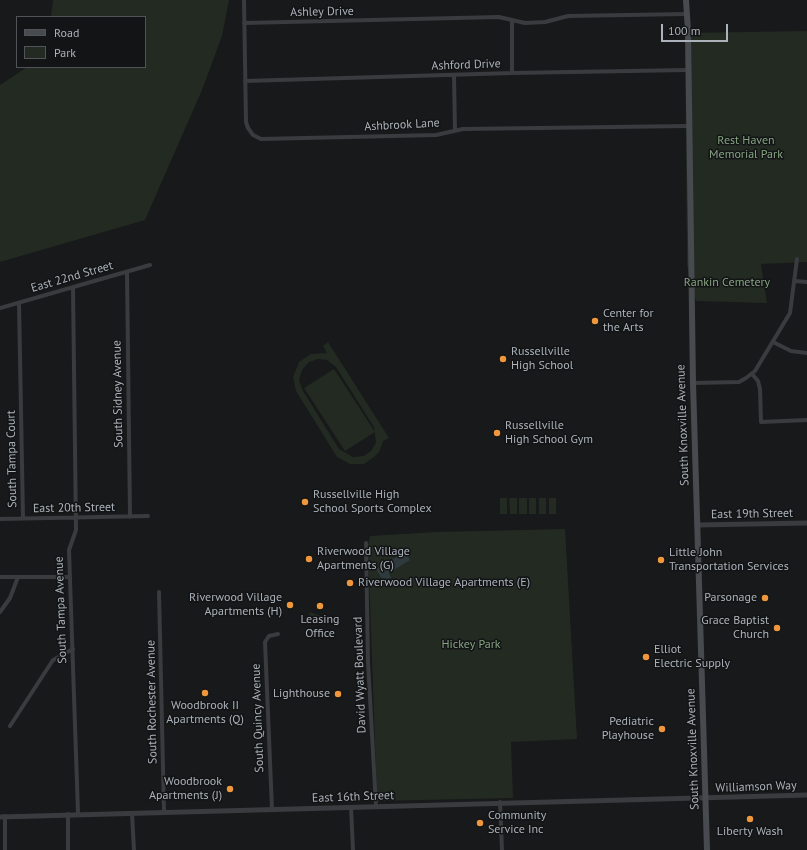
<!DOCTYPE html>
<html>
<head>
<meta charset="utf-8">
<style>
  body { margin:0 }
  #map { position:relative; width:807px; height:850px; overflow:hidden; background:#18191a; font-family:"PT Sans",sans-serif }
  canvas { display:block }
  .legend { position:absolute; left:16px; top:16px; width:130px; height:52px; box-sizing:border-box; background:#131415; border:1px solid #505357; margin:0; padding:5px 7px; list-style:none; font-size:12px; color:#abb2ba }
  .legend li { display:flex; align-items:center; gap:8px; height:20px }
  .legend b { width:20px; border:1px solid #505357 }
  .scale { position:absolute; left:661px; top:24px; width:67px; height:18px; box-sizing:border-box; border:2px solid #abb2ba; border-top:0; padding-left:5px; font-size:12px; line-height:14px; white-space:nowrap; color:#abb2ba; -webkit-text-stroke:3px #131415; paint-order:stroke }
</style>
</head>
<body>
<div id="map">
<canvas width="807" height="850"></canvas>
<ul class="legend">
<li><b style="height:5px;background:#474a4f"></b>Road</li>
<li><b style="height:11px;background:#222a22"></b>Park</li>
</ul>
<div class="scale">100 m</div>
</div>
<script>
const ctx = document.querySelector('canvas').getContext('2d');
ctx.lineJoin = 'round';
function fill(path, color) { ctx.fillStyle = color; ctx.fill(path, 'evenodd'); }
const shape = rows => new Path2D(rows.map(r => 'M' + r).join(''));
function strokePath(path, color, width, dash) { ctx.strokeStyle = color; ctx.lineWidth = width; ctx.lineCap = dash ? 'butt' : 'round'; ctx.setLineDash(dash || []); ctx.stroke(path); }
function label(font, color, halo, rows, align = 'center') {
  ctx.font = font + ' "PT Sans",sans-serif'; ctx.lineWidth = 3; ctx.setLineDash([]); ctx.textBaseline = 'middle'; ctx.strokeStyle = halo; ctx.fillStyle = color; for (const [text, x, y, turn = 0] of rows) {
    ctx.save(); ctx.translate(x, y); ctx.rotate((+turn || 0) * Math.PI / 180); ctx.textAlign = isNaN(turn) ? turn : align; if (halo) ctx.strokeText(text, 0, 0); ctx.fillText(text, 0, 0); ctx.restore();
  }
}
fill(shape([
  [53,0,229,0,222,36,202,90,145,220,0,262,0,85,27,67,145,67,145,17,51,17],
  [807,31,807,262,761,264,767,303,696,301,687,265,685,33],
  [328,342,389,438,383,441,379,452,374,457,364,464,350,464,337,457,296,391,293,377,299,362,311,354,327,353,323,346],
  [318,359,327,360,336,367,374,427,376,442,372,450,364,456,353,457,339,449,303,391,299,380,302,370,309,362],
  [334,369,375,432,345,451,304,388],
  [500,498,507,498,507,514,500,514],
  [509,498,517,498,517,514,510,514],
  [519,498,527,498,527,514,519,514],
  [529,498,536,498,536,514,529,514],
  [539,498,546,498,546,514,539,514],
  [549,498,556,498,556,514,549,514],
  [565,529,577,739,511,742,513,798,377,801,368,545,370,536,435,532],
  [310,612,324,617,323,624,306,621]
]), '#222a22');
fill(shape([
  [405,552,410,560,389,573,391,578,384,582,376,569]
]), '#2e3a3e');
strokePath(shape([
  [244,0,246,122,248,128,253,135,261,139,436,135,463,129,688,126],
  [512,20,512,73],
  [244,23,499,17,525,23,545,22,568,16,686,14],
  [454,76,455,131],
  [245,81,512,73,688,70],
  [127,272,130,517],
  [795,281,807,282],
  [73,288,76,530,69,550,78,813],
  [19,303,23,518],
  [0,308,150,265],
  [773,342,791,351,807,353],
  [752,374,758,381,760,389,761,422,807,420],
  [693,383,739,382,746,378,755,371,790,313,797,259],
  [0,519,148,516],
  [366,543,368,662,376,806],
  [0,577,70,577],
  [159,592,164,812],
  [0,612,10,598,18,577],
  [10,726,53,660,73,649],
  [500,802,502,850],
  [351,807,353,850],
  [272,809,265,642,269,636,278,634],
  [132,813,134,850],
  [68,814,68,850],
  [5,816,5,850]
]), '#393b3f', 4);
strokePath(shape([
  [697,525,807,523],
  [0,817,807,795]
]), '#393b3f', 5);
strokePath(shape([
  [686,0,688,31,693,383,707,850]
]), '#474a4f', 6);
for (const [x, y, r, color] of [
  [595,321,4,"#ee973c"],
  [503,359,4,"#ee973c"],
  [497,433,4,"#ee973c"],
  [305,502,4,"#ee973c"],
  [309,559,4,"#ee973c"],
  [661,560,4,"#ee973c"],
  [350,583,4,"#ee973c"],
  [765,598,4,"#ee973c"],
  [290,605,4,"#ee973c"],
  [320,606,4,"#ee973c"],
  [777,628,4,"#ee973c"],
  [646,657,4,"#ee973c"],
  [205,693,4,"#ee973c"],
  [338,694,4,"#ee973c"],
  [662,729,4,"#ee973c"],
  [230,789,4,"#ee973c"],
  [750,819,4,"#ee973c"],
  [480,823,4,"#ee973c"]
]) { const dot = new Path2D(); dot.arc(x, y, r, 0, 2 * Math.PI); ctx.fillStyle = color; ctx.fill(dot); strokePath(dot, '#131415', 1.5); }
label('12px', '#abb2ba', '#131415', [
  ["Ashley Drive",322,12,-1],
  ["Ashford Drive",466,65,-2],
  ["Ashbrook Lane",402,125,-3],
  ["East 22nd Street",72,277,-16],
  ["South Sidney Avenue",118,394,-91],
  ["South Knoxville Avenue",683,425,-92],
  ["South Tampa Court",12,459,-91],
  ["East 20th Street",74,508,-1],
  ["East 19th Street",752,514,-1],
  ["South Tampa Avenue",61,610,-92],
  ["David Wyatt Boulevard",360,675,-92],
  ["South Rochester Avenue",152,702,-91],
  ["South Quincy Avenue",258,718,-92],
  ["South Knoxville Avenue",693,749,-92],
  ["Williamson Way",756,787,-2],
  ["East 16th Street",353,797,-2]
]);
label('12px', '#86a482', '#131415', [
  ["Rest Haven",746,141],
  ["Memorial Park",746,155],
  ["Rankin Cemetery",727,283],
  ["Hickey Park",471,645]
]);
label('12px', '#abb2ba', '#131415', [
  ["Center for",603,314],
  ["the Arts",603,328],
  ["Russellville",511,352],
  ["High School",511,366],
  ["Russellville",505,426],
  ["High School Gym",505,440],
  ["Russellville High",313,495],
  ["School Sports Complex",313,509],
  ["Riverwood Village",317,552],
  ["Apartments (G)",317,566],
  ["Little John",669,553],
  ["Transportation Services",669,567],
  ["Riverwood Village Apartments (E)",358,583],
  ["Riverwood Village",282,598,"right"],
  ["Apartments (H)",282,612,"right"],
  ["Parsonage",757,598,"right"],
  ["Leasing",320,620,"center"],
  ["Office",320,634,"center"],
  ["Grace Baptist",769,621,"right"],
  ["Church",769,635,"right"],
  ["Elliot",654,650],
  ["Electric Supply",654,664],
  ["Lighthouse",330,694,"right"],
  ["Woodbrook II",205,706,"center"],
  ["Apartments (Q)",205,720,"center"],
  ["Pediatric",654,722,"right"],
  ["Playhouse",654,736,"right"],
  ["Woodbrook",222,782,"right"],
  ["Apartments (J)",222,796,"right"],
  ["Community",488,816],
  ["Service Inc",488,830],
  ["Liberty Wash",750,832,"center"]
], 'left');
</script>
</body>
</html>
